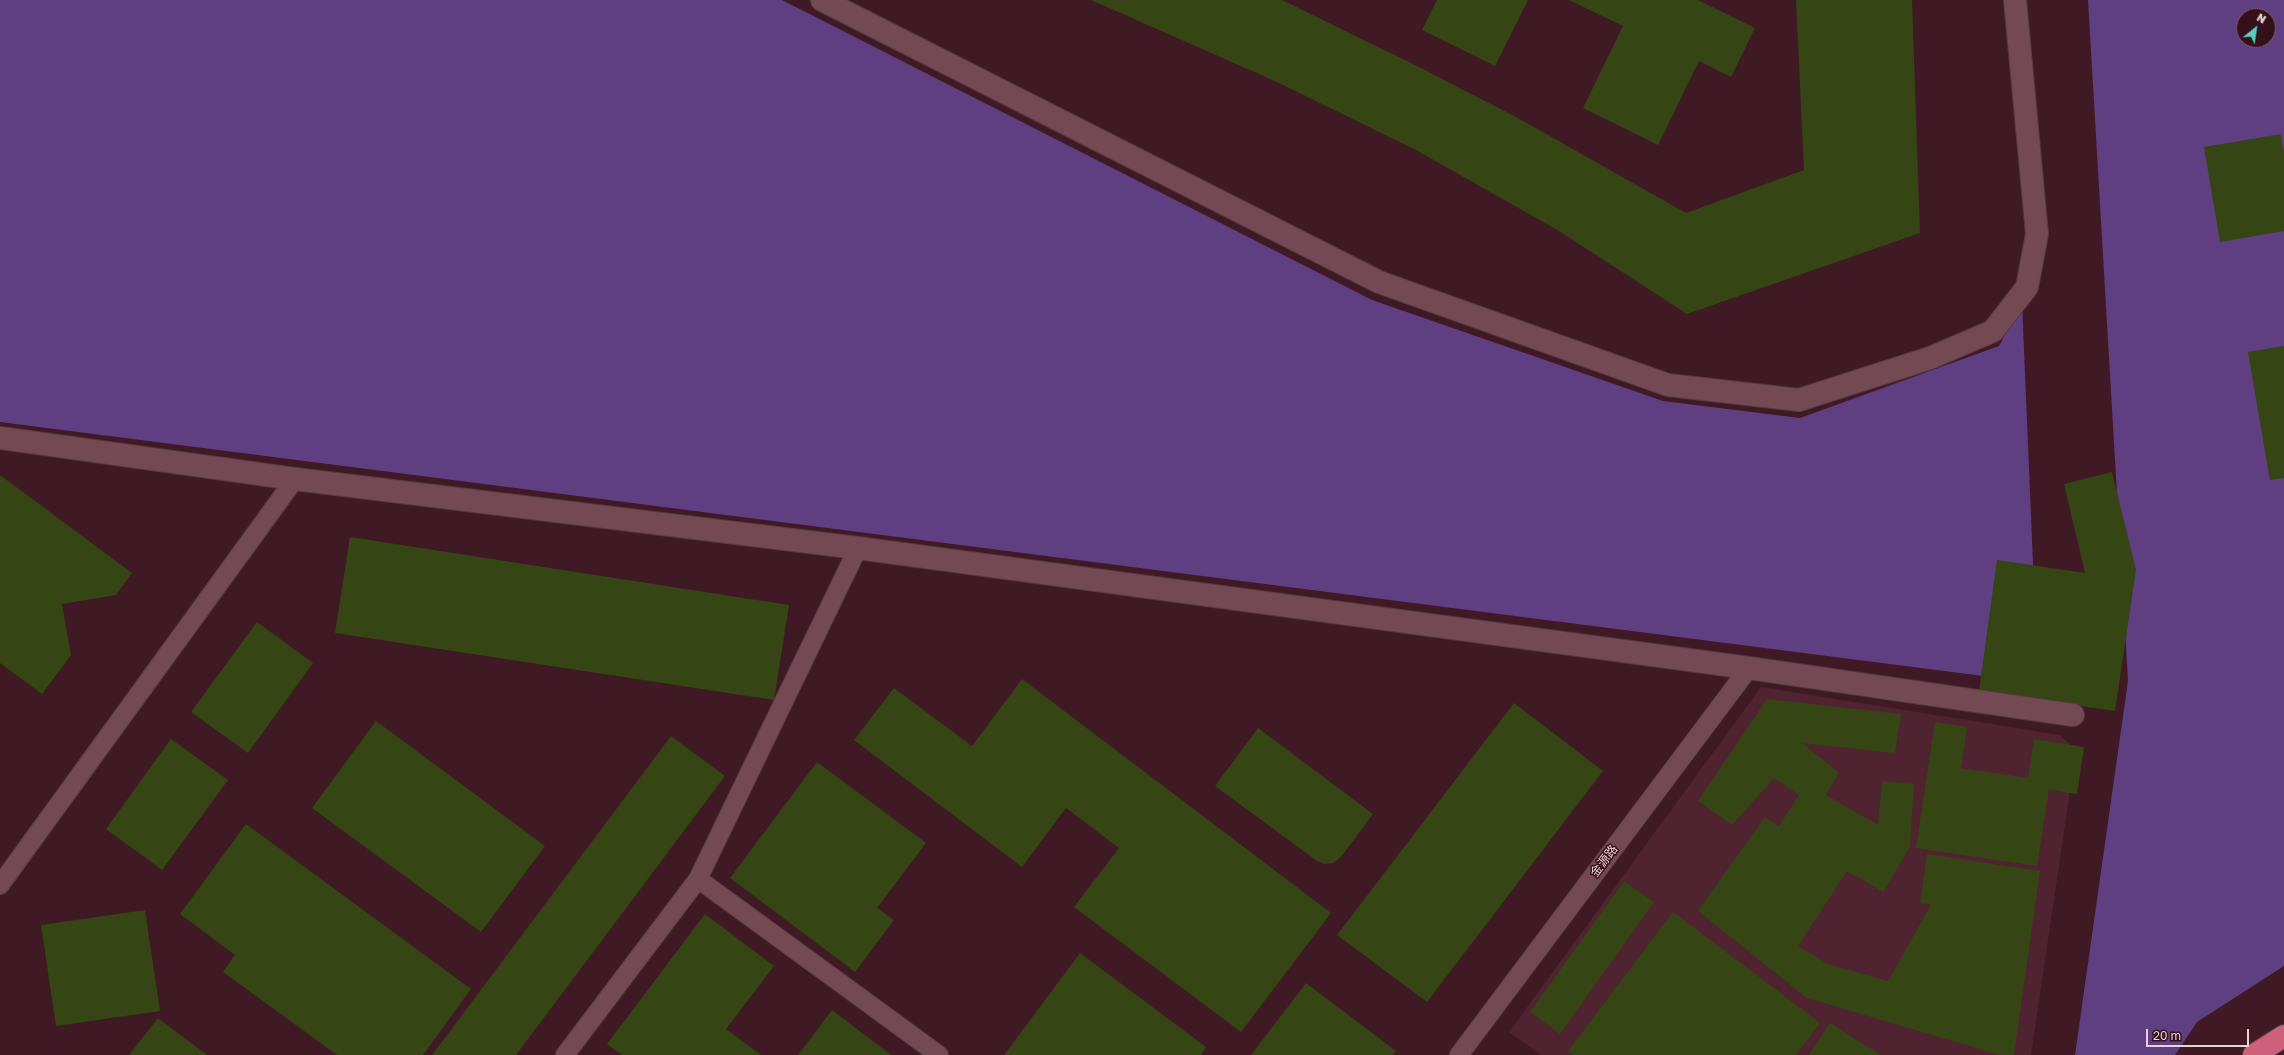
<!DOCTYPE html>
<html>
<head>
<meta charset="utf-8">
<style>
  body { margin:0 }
  #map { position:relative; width:2284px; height:1055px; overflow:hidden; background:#3f1a24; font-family:"Golos Text",sans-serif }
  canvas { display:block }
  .north { position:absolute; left:2236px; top:8px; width:40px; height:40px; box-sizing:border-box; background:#34101a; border:1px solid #7d5e65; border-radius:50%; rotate:30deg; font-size:11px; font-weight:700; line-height:16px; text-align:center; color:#ebd2d6 }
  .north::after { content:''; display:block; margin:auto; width:14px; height:18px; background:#57cec1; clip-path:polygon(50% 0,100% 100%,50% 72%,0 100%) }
  .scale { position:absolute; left:2146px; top:1029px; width:103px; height:18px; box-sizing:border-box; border:2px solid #ebd2d6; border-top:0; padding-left:5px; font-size:12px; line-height:14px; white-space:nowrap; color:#ebd2d6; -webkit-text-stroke:3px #34101a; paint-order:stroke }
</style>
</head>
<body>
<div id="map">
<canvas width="2284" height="1055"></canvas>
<div class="north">N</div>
<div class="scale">20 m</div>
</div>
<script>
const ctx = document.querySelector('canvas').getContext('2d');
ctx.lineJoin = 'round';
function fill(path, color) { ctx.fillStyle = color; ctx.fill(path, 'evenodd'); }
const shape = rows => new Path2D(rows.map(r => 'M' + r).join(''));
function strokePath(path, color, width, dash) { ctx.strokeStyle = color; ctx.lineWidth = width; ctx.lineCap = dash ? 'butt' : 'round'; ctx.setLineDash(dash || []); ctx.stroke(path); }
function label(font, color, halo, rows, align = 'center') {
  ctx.font = font + ' "Golos Text","Noto Sans SC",sans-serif'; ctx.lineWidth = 3; ctx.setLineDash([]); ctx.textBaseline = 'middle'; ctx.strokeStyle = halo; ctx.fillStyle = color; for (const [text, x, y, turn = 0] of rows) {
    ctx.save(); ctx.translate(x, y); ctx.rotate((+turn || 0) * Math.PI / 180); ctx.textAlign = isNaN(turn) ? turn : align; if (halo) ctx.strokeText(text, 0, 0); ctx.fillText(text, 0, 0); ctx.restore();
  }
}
fill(shape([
  [1761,687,2060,735,2076,750,2031,1055,1541,1055,1509,1032]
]), '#4f2430');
fill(shape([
  [0,0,782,0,1372,300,1663,401,1800,418,1999,346,2022,302,2038,683,0,422],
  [2088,0,2284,0,2284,966,2197,1022,2175,1055,2075,1055,2128,681],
  [2244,16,2268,16,2268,40,2244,40]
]), '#5f3e81');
fill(shape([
  [1091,0,1282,0,1415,65,1518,118,1686,213,1804,170,1796,0,1912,0,1920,233,1687,314,1559,231,1416,150,1277,82],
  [1437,0,1528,0,1495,66,1422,30],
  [1569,0,1698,0,1755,28,1731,77,1699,61,1658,145,1583,108,1623,26],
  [2281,134,2284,153,2284,231,2220,242,2204,147],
  [2284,346,2284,478,2270,480,2248,352],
  [2112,472,2136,570,2115,711,1979,691,1997,560,2085,573,2064,484],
  [0,475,132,573,116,595,62,604,71,655,42,694,0,663],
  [350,537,789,605,774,700,335,633],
  [257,622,313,663,248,753,191,712],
  [1022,679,1331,913,1241,1032,1074,907,1119,848,1066,808,1022,867,854,740,894,688,972,746],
  [1767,699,1901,714,1895,753,1802,743,1839,773,1826,795,1878,825,1882,781,1914,784,1910,847,1883,892,1847,871,1798,946,1828,964,1888,981,1931,905,1920,903,1927,854,2040,871,2014,1055,2000,1055,1807,998,1698,911,1765,817,1779,826,1799,795,1774,778,1732,825,1698,801],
  [1514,703,1603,771,1427,1002,1337,935],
  [376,721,545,846,481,932,312,808],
  [1935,722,1967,727,1961,768,2028,778,2034,739,2084,747,2077,794,2049,790,2037,866,1916,848],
  [1258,728,1373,814,1341,857,1333,863,1325,864,1317,861,1215,786],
  [671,736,725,776,516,1055,432,1055],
  [171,739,228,780,162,870,106,829],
  [817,762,926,843,877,908,894,920,855,972,730,878],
  [246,824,471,989,423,1055,337,1055,223,972,235,955,180,914],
  [1624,881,1654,902,1560,1034,1530,1012],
  [145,910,160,1011,56,1026,41,925],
  [1673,912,1820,1023,1796,1055,1573,1055,1568,1051],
  [705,914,774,966,726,1029,761,1055,622,1055,607,1044],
  [1080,953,1206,1047,1201,1055,1004,1055],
  [1306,983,1396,1051,1393,1055,1251,1055],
  [832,1010,891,1055,798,1055],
  [158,1018,207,1055,129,1055],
  [1830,1023,1881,1055,1809,1055]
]), '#354514');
const service = shape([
  [858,548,698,879,939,1055],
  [0,885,295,479],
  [565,1055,698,879],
  [1459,1055,1749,668]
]);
const minor = shape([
  [822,0,1379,282,1668,385,1799,400,1930,358,1993,331,2027,287,2037,234,2015,0],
  [0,438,295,479,858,548,1749,668,2073,715]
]);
const motorway = shape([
  [2254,1055,2284,1036]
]);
strokePath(service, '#583941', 20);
strokePath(minor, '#583941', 24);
strokePath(motorway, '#583941', 24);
strokePath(service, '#734a53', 18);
strokePath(minor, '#734a53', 22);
strokePath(motorway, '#ce5f7d', 22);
label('12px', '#ebd2d6', '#34101a', [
  ["金源路",1604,861,-53]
]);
</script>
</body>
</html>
